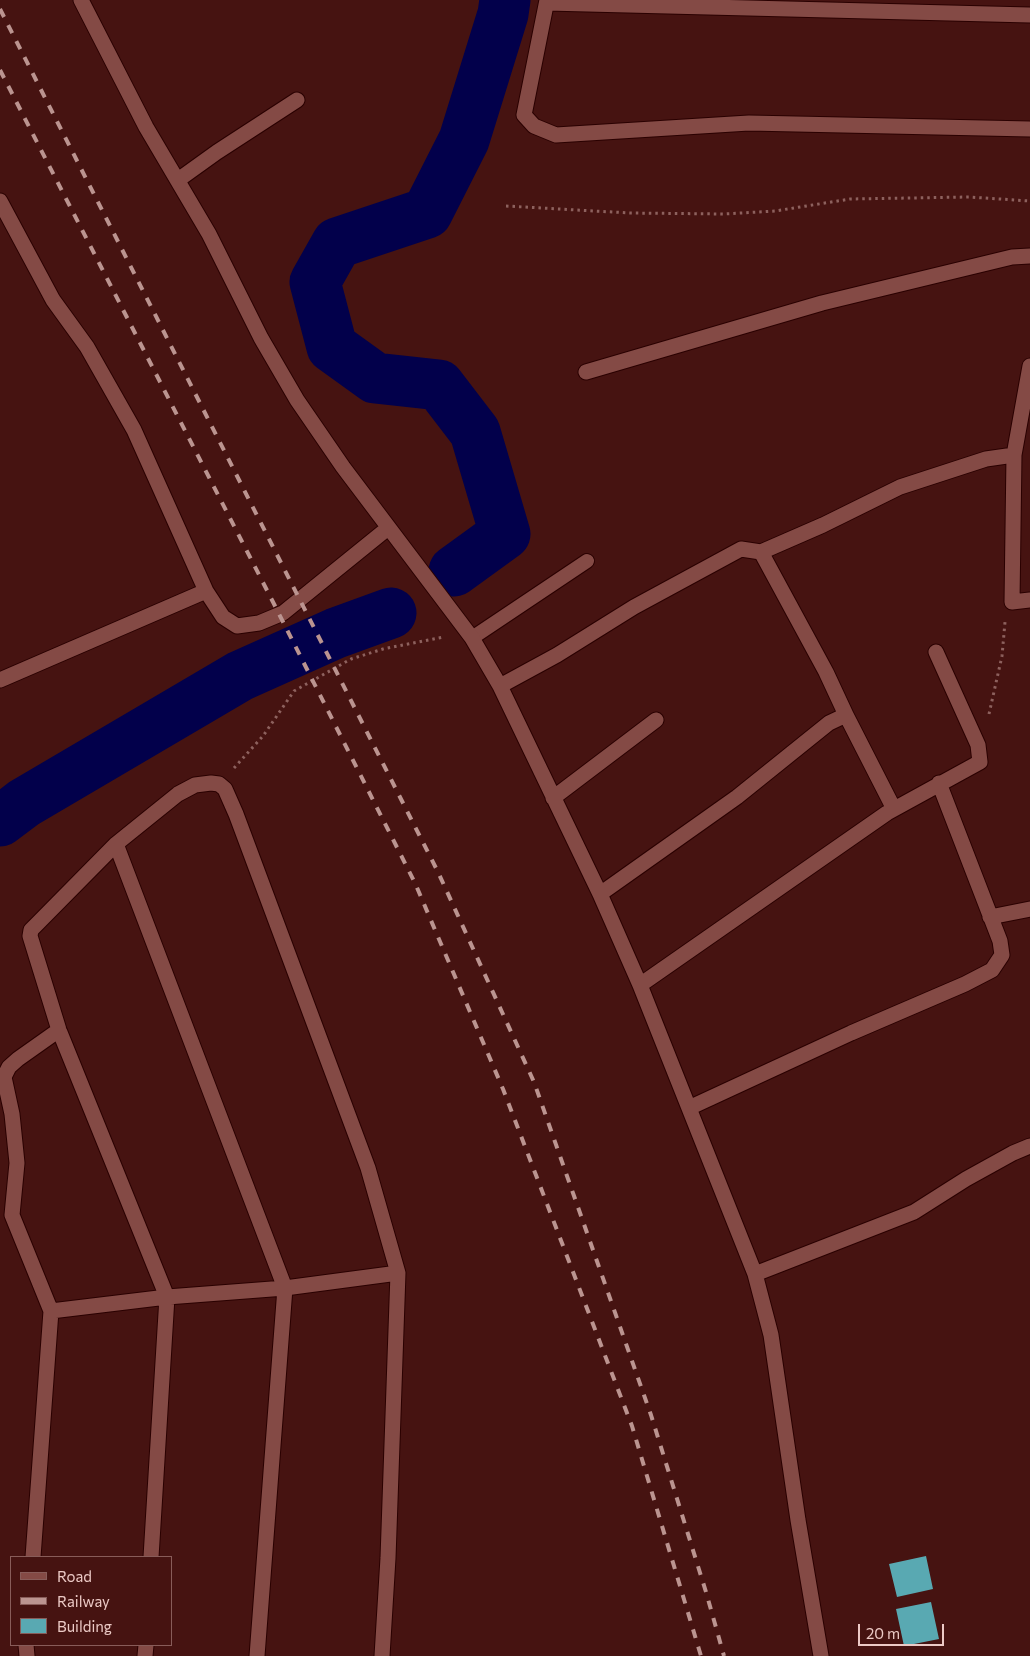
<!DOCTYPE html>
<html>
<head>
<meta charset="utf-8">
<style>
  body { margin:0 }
  #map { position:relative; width:1030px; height:1656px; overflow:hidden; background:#461311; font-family:Commissioner,sans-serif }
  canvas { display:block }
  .legend { position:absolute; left:10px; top:1556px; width:162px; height:90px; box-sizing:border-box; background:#461311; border:1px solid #885c59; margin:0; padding:6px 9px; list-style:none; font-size:15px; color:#eccac6 }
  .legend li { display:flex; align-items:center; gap:10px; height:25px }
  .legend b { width:25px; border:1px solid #885c59 }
  .scale { position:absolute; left:858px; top:1624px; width:86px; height:22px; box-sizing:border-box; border:2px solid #eccac6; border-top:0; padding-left:6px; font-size:15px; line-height:18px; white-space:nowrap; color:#eccac6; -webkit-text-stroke:4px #461311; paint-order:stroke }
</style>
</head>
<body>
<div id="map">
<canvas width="1030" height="1656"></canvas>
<ul class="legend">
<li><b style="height:6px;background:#844a45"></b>Road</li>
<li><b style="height:6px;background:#bb9490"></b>Railway</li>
<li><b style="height:14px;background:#59a9b2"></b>Building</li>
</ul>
<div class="scale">20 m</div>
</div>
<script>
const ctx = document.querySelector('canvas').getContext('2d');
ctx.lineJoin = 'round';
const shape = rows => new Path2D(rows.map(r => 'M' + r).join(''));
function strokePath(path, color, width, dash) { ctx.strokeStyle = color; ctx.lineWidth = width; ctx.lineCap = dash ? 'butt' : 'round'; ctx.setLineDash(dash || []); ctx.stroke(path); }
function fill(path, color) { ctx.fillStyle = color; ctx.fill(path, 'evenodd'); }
strokePath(shape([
  [454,571,505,534,475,432,439,385,375,378,332,347,315,282,337,243,427,213,464,140,503,14,505,0],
  [0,821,24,803,240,676,336,633,391,613]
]), '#02004b', 51);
fill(shape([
  [926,1556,933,1589,897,1597,889,1564],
  [931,1602,939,1639,904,1646,896,1609]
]), '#59a9b2');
const lane = shape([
  [472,638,587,561]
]);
const street = shape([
  [81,0,146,127,209,234,261,338,297,400,343,467,472,638,500,686,600,894,640,985,755,1274,771,1335,798,1520,821,1656],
  [547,0,524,115,534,126,556,135,749,123,1030,129],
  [547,3,1030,15],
  [178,180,217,152,297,100],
  [0,201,53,300,87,347,134,430,206,591,223,617,237,626,259,623,283,613,388,528],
  [1030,366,1014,455,1012,602,1030,600],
  [586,372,822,303,1012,257,1030,256],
  [0,680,206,591],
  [500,686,557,655,634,607,741,549,761,552,823,525,900,487,986,459,1014,455],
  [846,715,894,809],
  [553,798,656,720],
  [116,844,285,1288,257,1656],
  [600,894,737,797,829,723,846,715,826,672,761,552],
  [990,917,1030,909],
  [640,985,887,813,980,762,978,745,936,652],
  [691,1107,851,1033,965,984,992,970,1002,955,1000,941,939,783],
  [755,1274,914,1212,966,1179,1013,1153,1030,1146],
  [51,1311,167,1297,285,1288,398,1273],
  [33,1557,51,1311,12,1215,17,1163,12,1114,4,1077,9,1067,18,1059,59,1030],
  [151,1557,167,1297,59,1030,30,936,31,930,38,923,116,844,178,794,195,785,211,783,219,784,225,789,236,814,368,1168,398,1273,388,1558,382,1656],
  [26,1645,27,1656],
  [145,1656,146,1645]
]);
strokePath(lane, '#2a0000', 16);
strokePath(street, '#2a0000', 17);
strokePath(shape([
  [506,206,630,213,724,214,775,211,850,199,969,197,1030,201],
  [989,714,1002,656,1005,622],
  [234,768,263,736,294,691,351,659,383,649,444,637]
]), '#8d615e', 3, [2.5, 4]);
strokePath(lane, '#844a45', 14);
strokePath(street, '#844a45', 15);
strokePath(shape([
  [0,9,438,872,534,1082,651,1415,706,1592,724,1656],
  [0,70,273,602,415,883,503,1089,632,1426,701,1656]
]), '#bb9490', 4, [9, 9]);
</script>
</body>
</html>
